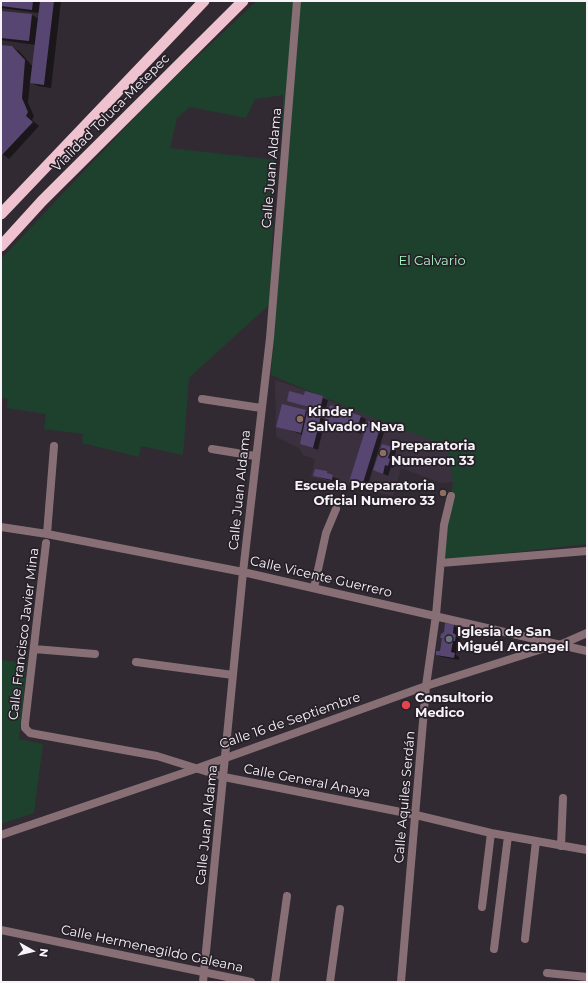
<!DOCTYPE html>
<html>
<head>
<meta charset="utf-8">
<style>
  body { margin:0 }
  #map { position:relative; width:588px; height:983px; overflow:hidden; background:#312a32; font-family:Montserrat,sans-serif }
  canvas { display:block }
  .frame { position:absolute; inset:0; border:2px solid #f7f3f9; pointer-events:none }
  .north { position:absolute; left:12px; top:931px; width:40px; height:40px; -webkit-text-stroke:3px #272028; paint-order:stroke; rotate:98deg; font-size:11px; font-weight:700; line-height:16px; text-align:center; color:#f7f3f9 }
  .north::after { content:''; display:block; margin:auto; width:14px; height:18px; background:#f7f3f9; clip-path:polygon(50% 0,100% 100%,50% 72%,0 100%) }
</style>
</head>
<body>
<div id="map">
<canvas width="588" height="983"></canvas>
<div class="frame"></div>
<div class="north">N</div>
</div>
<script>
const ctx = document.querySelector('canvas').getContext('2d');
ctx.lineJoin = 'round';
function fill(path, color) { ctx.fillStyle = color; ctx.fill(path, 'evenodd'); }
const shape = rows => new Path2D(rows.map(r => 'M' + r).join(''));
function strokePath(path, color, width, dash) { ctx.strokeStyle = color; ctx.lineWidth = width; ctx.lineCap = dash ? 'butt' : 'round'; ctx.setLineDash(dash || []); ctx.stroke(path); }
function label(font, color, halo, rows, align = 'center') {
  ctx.font = font + ' Montserrat,sans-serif'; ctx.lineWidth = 3.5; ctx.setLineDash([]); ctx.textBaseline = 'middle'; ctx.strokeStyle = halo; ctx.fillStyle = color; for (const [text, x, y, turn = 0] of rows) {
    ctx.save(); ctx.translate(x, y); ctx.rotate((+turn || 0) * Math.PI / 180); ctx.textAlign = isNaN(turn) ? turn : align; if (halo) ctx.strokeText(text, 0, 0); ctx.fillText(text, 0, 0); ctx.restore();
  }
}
fill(shape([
  [275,380,328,398,328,400,427,436,441,443,448,448,453,457,453,482,441,483,401,468,393,496,311,477,315,459,303,455,299,448,276,437]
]), '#3b313e');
fill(shape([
  [257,1,587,1,587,544,444,560,453,480,447,448,442,444,390,425,271,375,277,291,283,95,255,99,246,118,190,107,177,118,170,148,275,160,270,304,189,378,183,455,141,446,139,457,82,443,83,434,44,429,46,414,7,408,8,399,1,398,1,259,158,93],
  [1,660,27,663,19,739,43,744,34,813,1,824]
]), '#1e412e');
fill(shape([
  [1,1,61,1,51,88,38,86,30,82,28,103,34,116,32,120,39,126,9,159,1,153,1,46,12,47,19,51,33,67,36,45,1,40,1,12,32,15,39,19,39,13,1,8],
  [306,393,328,400,325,412,288,400,305,396],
  [283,405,306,411,326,420,361,417,366,419,361,434,325,421,318,450,301,444,303,435,278,426],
  [381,426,385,429,367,488,355,485,350,482],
  [391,448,396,451,393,462,395,463,393,468,391,467,388,476,375,470],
  [314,476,332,476,337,479,336,482],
  [446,624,459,628,458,637,460,639,460,643,458,643,456,655,459,657,459,660,442,657,437,655,441,653,443,639,441,637,444,633]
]), '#0007');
fill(shape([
  [1,1,33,1,32,10,1,6],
  [40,1,54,1,44,85,30,83],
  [1,11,32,14,29,41,1,38],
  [1,45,12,46,25,60,22,98,28,112,26,116,33,122,2,155],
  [289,391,304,395,305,391,323,396,320,410,287,401],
  [282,404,306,410,301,433,276,427],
  [330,405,361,416,356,432,324,422],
  [307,412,321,416,313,448,300,444],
  [368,421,381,425,362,486,349,482],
  [382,444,392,447,388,458,390,459,388,466,385,465,383,474,373,470],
  [315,469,327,471,327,473,333,475,332,480,313,476],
  [445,623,454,624,453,633,456,635,455,641,453,641,451,652,455,653,454,658,436,655,436,651,440,651,442,638,440,638,441,634,444,632]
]), '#574671');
strokePath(shape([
  [202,399,261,408],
  [212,449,255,456],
  [1,527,47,534,243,572,587,651],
  [47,534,54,446],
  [46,543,25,723,25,728,30,733,157,756,224,777,416,815,491,833,587,850],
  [441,563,587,551],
  [314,588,326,533,336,509],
  [34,649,95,654],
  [136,662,233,675],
  [561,846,563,798],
  [482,907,491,833],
  [525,939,536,841],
  [494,949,508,836],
  [547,973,587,977],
  [203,982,243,572,270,338,297,1],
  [275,982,287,896],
  [330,982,340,909],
  [401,982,426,686,436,615,444,525,451,496]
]), '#886f76', 8);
strokePath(shape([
  [1,835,195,769,426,686,542,649,562,644,587,633],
  [1,930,251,982]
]), '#886f76', 8);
strokePath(shape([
  [1,214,204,1],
  [1,246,42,201,243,1]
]), '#eec2ce', 11);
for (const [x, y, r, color] of [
  [300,419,4,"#8d6e63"],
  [383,453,4,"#8d6e63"],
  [443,493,4,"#8d6e63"],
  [449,639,4,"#6b7280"],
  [406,705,5,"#e0444e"]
]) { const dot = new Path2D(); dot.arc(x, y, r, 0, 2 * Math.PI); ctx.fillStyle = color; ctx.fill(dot); strokePath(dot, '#272028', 1.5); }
label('13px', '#f7f3f9', '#272028', [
  ["Vialidad Toluca-Metepec",111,113,-45],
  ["Calle Juan Aldama",272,168,-85],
  ["Calle Juan Aldama",240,490,-84],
  ["Calle Vicente Guerrero",321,577,13],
  ["Calle Francisco Javier Mina",24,634,-83],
  ["Calle 16 de Septiembre",290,721,-19],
  ["Calle General Anaya",307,781,11],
  ["Calle Aquiles Serdán",405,797,-85],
  ["Calle Juan Aldama",207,825,-84],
  ["Calle Hermenegildo Galeana",152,949,12]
]);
label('13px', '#a6f5c5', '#272028', [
  ["El Calvario",432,261]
]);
label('bold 13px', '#f7f3f9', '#272028', [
  ["Kinder",308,412],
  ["Salvador Nava",308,427],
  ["Preparatoria",391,446],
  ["Numeron 33",391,461],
  ["Escuela Preparatoria",435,486,"right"],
  ["Oficial Numero 33",435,501,"right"],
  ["Iglesia de San",457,632],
  ["Miguél Arcangel",457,647],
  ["Consultorio",415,698],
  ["Medico",415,713]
], 'left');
</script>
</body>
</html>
